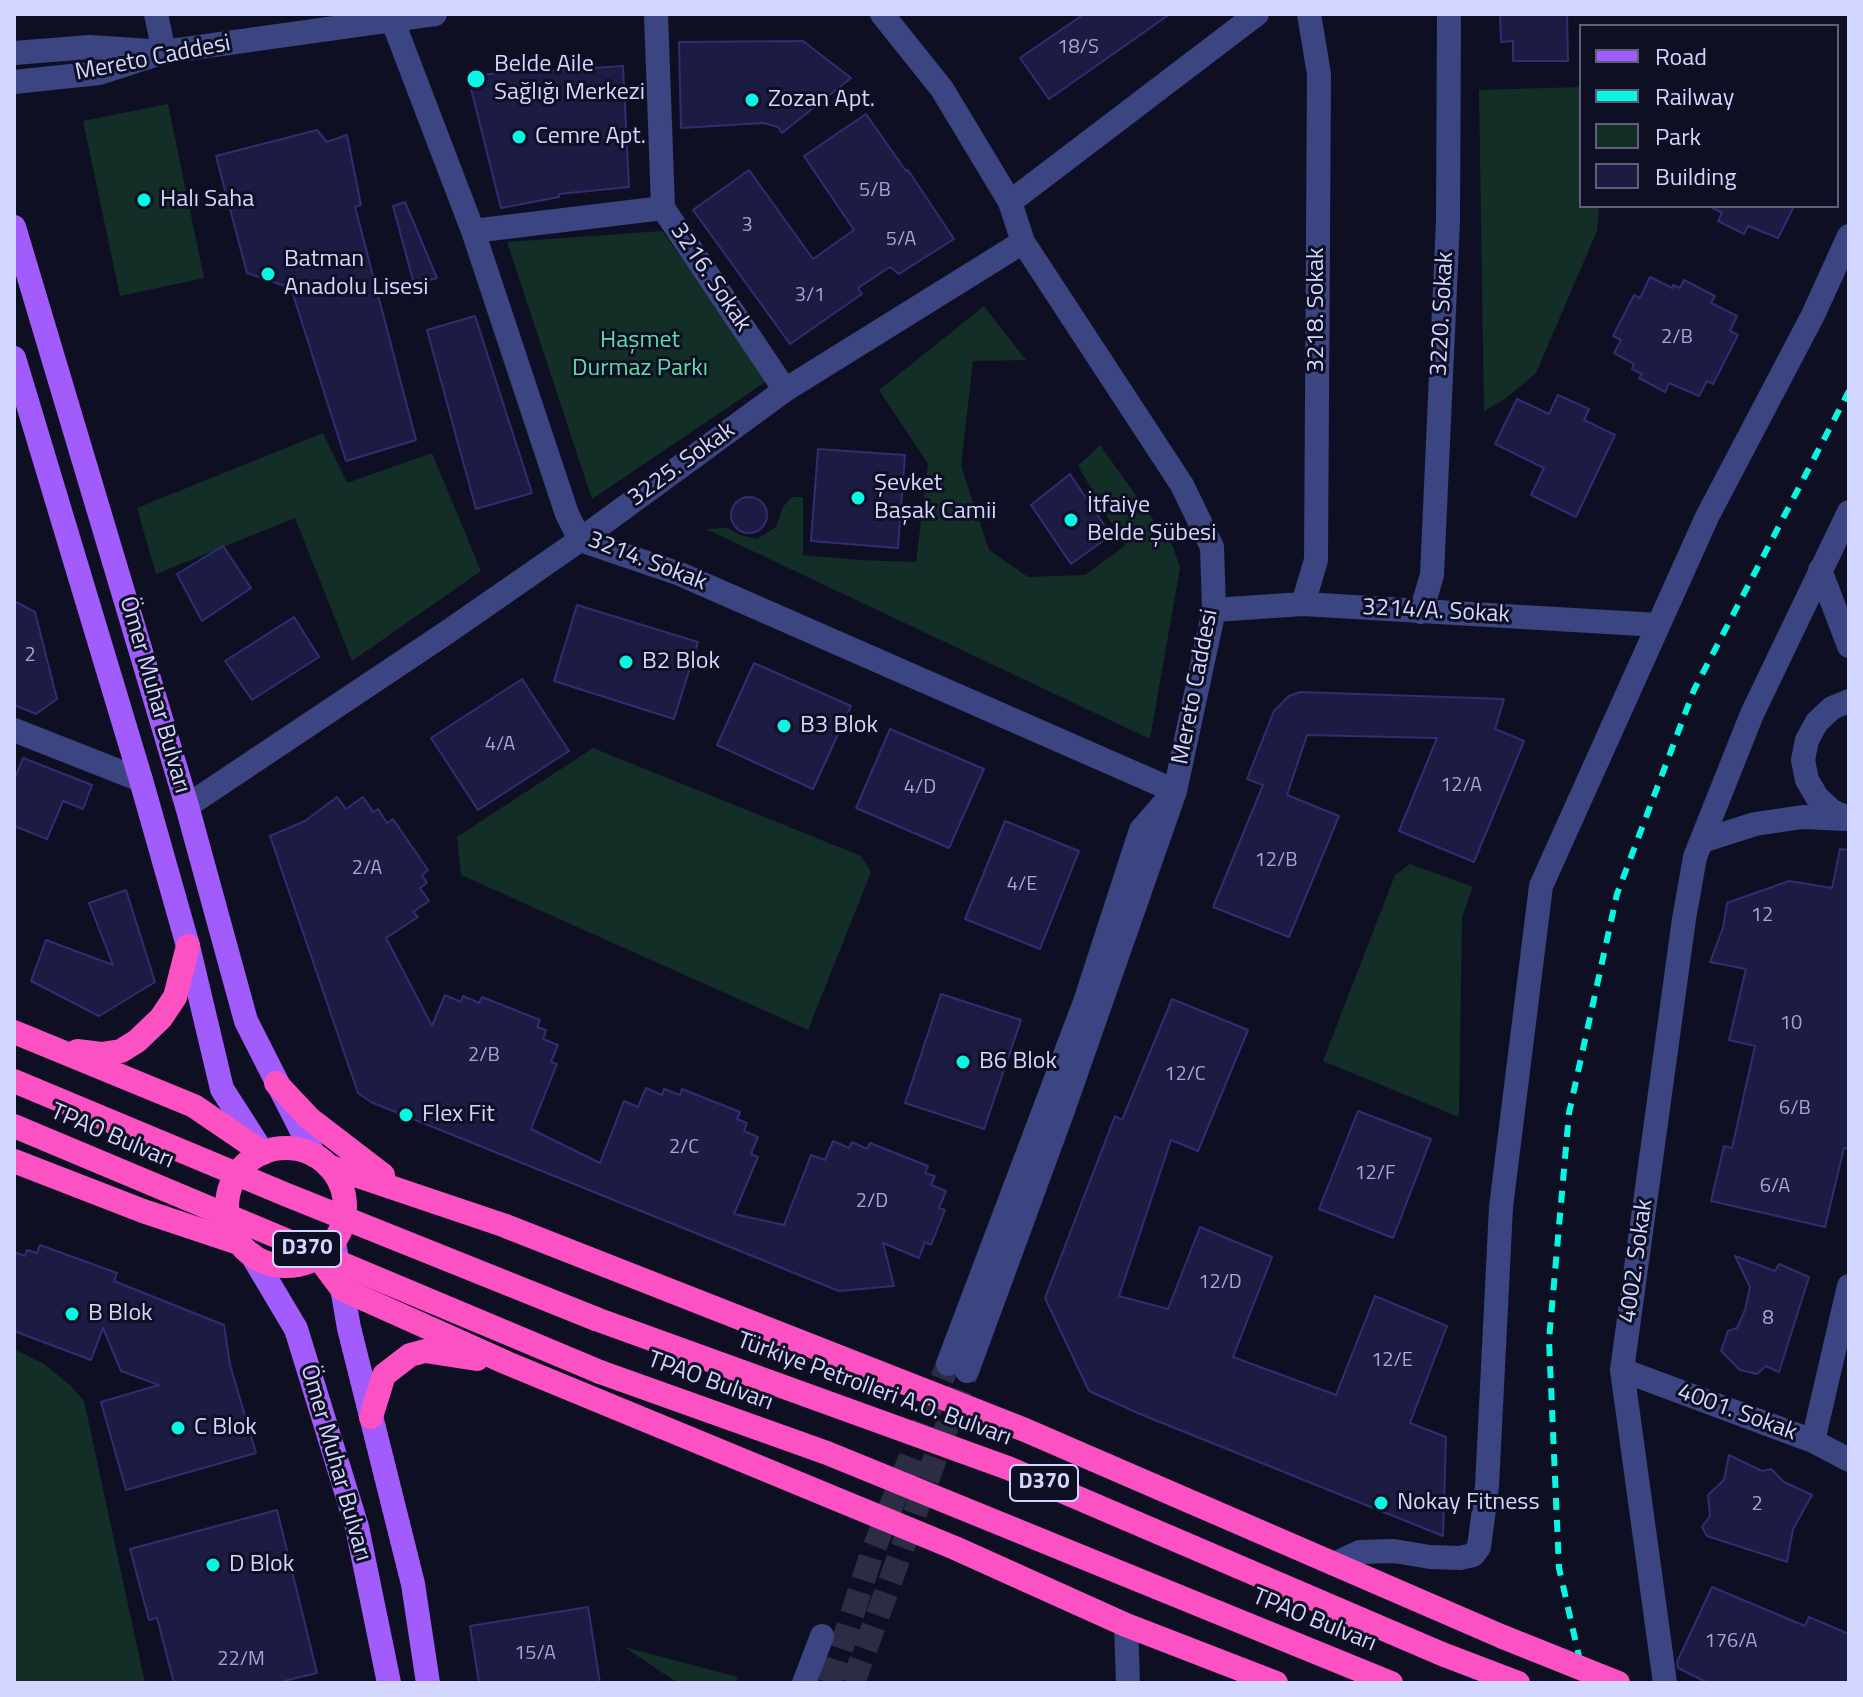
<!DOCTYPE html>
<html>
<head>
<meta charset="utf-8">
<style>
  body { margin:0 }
  #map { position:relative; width:1863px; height:1697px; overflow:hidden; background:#0f0f24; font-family:"Titillium Web",sans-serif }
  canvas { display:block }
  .frame { position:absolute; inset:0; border:16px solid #d3d6fe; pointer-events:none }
  .legend { position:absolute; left:1579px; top:24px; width:260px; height:184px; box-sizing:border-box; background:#0f0f24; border:2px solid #5d5f7b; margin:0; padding:10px 14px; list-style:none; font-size:24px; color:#d3d6fe }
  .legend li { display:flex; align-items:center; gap:16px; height:40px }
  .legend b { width:40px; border:2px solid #5d5f7b }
</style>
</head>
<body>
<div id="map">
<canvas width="1863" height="1697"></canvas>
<div class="frame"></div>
<ul class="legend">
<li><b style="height:10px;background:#a25cfb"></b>Road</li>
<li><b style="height:10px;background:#06f7e2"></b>Railway</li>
<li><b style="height:22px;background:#122e27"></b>Park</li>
<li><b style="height:22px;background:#1c1b44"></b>Building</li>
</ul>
</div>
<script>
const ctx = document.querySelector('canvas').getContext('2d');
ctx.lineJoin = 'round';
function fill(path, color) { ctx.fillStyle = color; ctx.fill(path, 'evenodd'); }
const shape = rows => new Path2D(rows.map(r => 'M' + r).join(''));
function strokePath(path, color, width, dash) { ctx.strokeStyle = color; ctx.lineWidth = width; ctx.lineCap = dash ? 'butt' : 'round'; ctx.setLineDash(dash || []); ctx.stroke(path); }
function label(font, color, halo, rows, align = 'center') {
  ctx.font = font + ' "Titillium Web",sans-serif'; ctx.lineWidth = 6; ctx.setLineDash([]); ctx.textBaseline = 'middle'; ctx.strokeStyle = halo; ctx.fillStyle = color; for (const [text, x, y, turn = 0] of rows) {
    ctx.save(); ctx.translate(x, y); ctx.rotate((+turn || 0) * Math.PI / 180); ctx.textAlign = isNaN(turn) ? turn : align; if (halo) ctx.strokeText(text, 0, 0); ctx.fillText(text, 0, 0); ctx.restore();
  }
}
fill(shape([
  [1581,87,1581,206,1599,206,1597,231,1536,373,1505,399,1484,411,1479,90],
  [168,104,204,278,120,296,83,121],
  [662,231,770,379,592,499,507,242],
  [984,306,1026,360,973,361,961,466,989,550,1028,577,1085,575,1125,546,1078,466,1100,445,1173,547,1180,568,1150,739,706,529,727,528,740,535,757,539,776,527,783,507,792,497,803,497,803,555,858,560,916,562,928,464,879,390],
  [323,433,347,483,432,453,481,571,352,661,295,518,156,574,137,508],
  [593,748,861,856,871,872,808,1030,461,875,457,837],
  [1410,864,1473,887,1462,917,1459,1117,1323,1061,1395,875],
  [14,1349,44,1364,71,1386,84,1401,145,1683,14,1683],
  [624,1647,738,1677,736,1683,678,1683]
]), '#122e27');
const building = shape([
  [1084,14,1170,14,1049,99,1020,58,1084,14],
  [1500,14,1567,14,1568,61,1513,61,1513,41,1501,42,1500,14],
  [803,41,851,78,782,133,778,127,764,123,681,128,679,42,803,41],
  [550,66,550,71,623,66,629,187,559,194,559,197,501,208,468,77,550,66],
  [866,114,906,171,908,170,954,239,899,274,890,267,858,288,862,294,790,344,693,210,749,170,813,259,854,230,804,156,866,114],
  [317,130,327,142,347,135,361,205,355,207,416,440,346,461,291,288,247,273,216,156,317,130],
  [405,202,437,278,414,284,393,206,405,202],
  [1709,206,1794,206,1778,238,1748,226,1744,234,1718,221,1722,213,1709,206],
  [1650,277,1672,288,1673,285,1680,288,1684,280,1715,296,1711,303,1737,316,1730,331,1738,335,1713,384,1707,381,1699,396,1669,383,1665,392,1639,378,1642,374,1632,369,1634,364,1614,353,1621,340,1613,336,1634,295,1640,298,1650,277],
  [475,316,532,493,476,509,427,330,475,316],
  [1558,395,1589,409,1584,420,1615,435,1576,517,1531,495,1544,468,1495,444,1517,399,1549,414,1558,395],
  [818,449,905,455,898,548,811,541,818,449],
  [1070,474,1111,535,1071,564,1031,505,1070,474],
  '731 515a18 18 0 1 1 36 0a18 18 0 1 1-36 0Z',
  [223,546,251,588,202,621,177,574,223,546],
  [14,601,35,612,57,699,36,714,14,705,14,601],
  [577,605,698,642,674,719,554,681,577,605],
  [294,617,319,657,252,700,225,661,294,617],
  [754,663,851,706,813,789,717,745,754,663],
  [522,679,569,751,478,810,431,738,522,679],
  [1300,692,1504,699,1495,729,1524,741,1474,862,1399,831,1437,738,1307,735,1287,795,1339,816,1289,937,1213,907,1263,785,1247,779,1274,711,1289,696,1300,692],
  [890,729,984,769,949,848,856,808,890,729],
  [23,758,92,785,83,809,63,801,47,839,14,826,14,781,23,758],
  [337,797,346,809,363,797,373,812,378,809,387,823,393,819,428,870,422,875,427,883,420,888,429,901,413,912,418,917,386,938,432,1026,445,995,461,1002,463,996,479,1003,482,997,540,1020,537,1027,546,1030,543,1039,558,1045,551,1062,557,1064,531,1129,600,1163,624,1101,638,1107,646,1088,662,1095,664,1089,680,1095,682,1089,740,1112,737,1119,747,1123,744,1131,758,1137,751,1154,758,1157,734,1214,784,1225,811,1155,825,1160,833,1141,849,1148,852,1142,867,1149,870,1143,928,1166,925,1173,935,1176,931,1185,946,1191,939,1208,945,1210,931,1245,925,1242,919,1258,883,1243,894,1286,839,1291,371,1102,358,1093,270,836,305,821,337,797],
  [1005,821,1079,851,1040,949,965,919,1005,821],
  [1840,849,1849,850,1849,1149,1844,1148,1825,1227,1711,1201,1724,1146,1732,1148,1755,1046,1729,1040,1746,969,1710,962,1723,928,1727,903,1789,881,1832,888,1840,849],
  [126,890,155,982,99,1016,31,981,46,940,113,965,89,903,126,890],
  [941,994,1021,1020,984,1129,905,1103,941,994],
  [1172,999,1248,1030,1198,1151,1171,1140,1119,1296,1168,1309,1200,1227,1272,1257,1233,1357,1336,1395,1375,1296,1447,1326,1410,1423,1446,1437,1443,1536,1140,1414,1089,1391,1045,1298,1115,1116,1122,1120,1172,999],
  [1358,1111,1431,1139,1393,1238,1319,1209,1358,1111],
  [40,1245,117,1273,114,1281,224,1325,230,1365,256,1453,126,1490,101,1402,159,1385,121,1371,103,1328,91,1360,14,1331,14,1252,25,1256,27,1250,37,1253,40,1245],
  [1735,1256,1775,1271,1779,1264,1809,1277,1779,1372,1766,1366,1757,1374,1740,1370,1721,1351,1728,1331,1737,1328,1745,1310,1750,1287,1735,1256],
  [1729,1455,1762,1471,1771,1469,1784,1482,1812,1495,1793,1529,1787,1562,1707,1536,1702,1527,1710,1516,1708,1495,1724,1480,1729,1455],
  [277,1510,317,1673,276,1683,174,1683,157,1618,149,1620,130,1549,277,1510],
  [1712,1587,1805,1626,1809,1617,1849,1634,1849,1683,1708,1683,1678,1668,1677,1662,1712,1587],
  [588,1607,600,1683,479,1683,470,1626,588,1607]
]);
fill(building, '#1c1b44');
strokePath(building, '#2f2e70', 2);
strokePath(shape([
  [830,1683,871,1556,948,1364],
  [853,1683,967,1371]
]), '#2c2d45', 24, [24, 12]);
strokePath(shape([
  [156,14,164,52],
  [656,14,663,208,785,390],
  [882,14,942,89,1010,202,1023,242,1182,485,1212,547,1214,610,1175,791,1062,1113,967,1371],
  [392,19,473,231,567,514,580,540,680,574,1175,791],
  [14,53,90,47,150,51],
  [14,82,99,73,164,52,435,14],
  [1010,202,1257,14],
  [473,231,663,208],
  [1820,570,1849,646],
  [1303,604,1316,560,1319,74,1309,14],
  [1214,610,1303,604,1658,625],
  [1421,612,1432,575,1448,221,1449,14],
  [1849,701,1832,708,1817,722,1807,740,1803,760,1807,780,1817,797,1832,811,1849,818],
  [14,730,141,780],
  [187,806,446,633,580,540,785,390,1023,242],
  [1702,841,1755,824,1803,817,1845,819],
  [948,1364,1085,1002,1141,830,1168,799],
  [1622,1370,1813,1441,1849,1460],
  [1813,1441,1849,1286],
  [1334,1564,1360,1552,1394,1551,1430,1557,1460,1558,1473,1555,1479,1547,1487,1486,1501,1207,1541,886,1707,517,1813,315,1849,236],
  [1126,1625,1128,1683],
  [804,1683,822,1636],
  [1665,1683,1622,1370,1684,919,1695,857,1752,714,1849,512]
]), '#3b4582', 24);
strokePath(shape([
  [14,227,187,806,246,1021,314,1155],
  [14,358,141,780,188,946,222,1089,263,1153],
  [334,1242,349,1328,413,1584,428,1683],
  [252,1255,296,1329,357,1527,389,1683]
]), '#a25cfb', 24);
strokePath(shape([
  [14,1032,194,1106,263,1153],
  [77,1051,101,1054,121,1051,137,1041,161,1018,175,997,188,946],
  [276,1083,310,1119,383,1175],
  '227 1207a59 59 0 1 1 118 0a59 59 0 1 1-118 0Z',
  [14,1161,143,1211,239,1243],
  [328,1166,503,1225,1025,1430,1503,1637],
  [318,1257,342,1289,507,1363,955,1548,1126,1625,1276,1683],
  [596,1319,1008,1468,1442,1654,1518,1683],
  [600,1372,827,1453,1391,1683],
  [371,1417,384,1375,410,1355,425,1351,477,1359]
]), '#fb51c2', 24);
strokePath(shape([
  [1585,1683,1559,1568,1549,1340,1569,1113,1617,894,1694,690,1849,391]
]), '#06f7e2', 6, [12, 10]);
strokePath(shape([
  [14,1081,287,1195,596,1319],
  [14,1126,600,1372],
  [1503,1637,1618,1683]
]), '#fb51c2', 24);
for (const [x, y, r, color] of [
  [476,79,10,"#06f7e2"],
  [752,100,8,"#06f7e2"],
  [519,137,8,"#06f7e2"],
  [144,200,8,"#06f7e2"],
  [268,274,8,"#06f7e2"],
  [858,498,8,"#06f7e2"],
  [1071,520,8,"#06f7e2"],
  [626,662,8,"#06f7e2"],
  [784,726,8,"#06f7e2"],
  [963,1062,8,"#06f7e2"],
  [406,1115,8,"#06f7e2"],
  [72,1314,8,"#06f7e2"],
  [178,1428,8,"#06f7e2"],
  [1381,1503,8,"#06f7e2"],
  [213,1565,8,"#06f7e2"]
]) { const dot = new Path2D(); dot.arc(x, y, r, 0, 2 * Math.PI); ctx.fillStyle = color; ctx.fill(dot); strokePath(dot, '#0f0f24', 3); }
label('20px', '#a5a7d0', null, [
  ["18/S",1078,48],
  ["5/B",875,191],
  ["3",747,226],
  ["5/A",901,240],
  ["3/1",810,296],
  ["2/B",1677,338],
  ["2",30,656],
  ["4/A",500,745],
  ["12/A",1461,786],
  ["4/D",920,788],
  ["12/B",1276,861],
  ["2/A",367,869],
  ["4/E",1022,885],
  ["12",1762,916],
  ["10",1791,1024],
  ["2/B",484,1056],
  ["12/C",1185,1075],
  ["6/B",1795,1109],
  ["2/C",684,1148],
  ["12/F",1375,1174],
  ["6/A",1775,1187],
  ["2/D",872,1202],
  ["12/D",1220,1283],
  ["8",1768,1319],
  ["12/E",1392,1361],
  ["2",1757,1505],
  ["176/A",1731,1642],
  ["15/A",535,1654],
  ["22/M",241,1660]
]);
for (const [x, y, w] of [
  [307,1249,68],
  [1044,1483,68]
]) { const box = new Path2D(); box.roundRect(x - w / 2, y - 18, w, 36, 6); ctx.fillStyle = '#0f0f24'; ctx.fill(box); strokePath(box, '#d3d6fe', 2); }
label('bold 22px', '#d3d6fe', null, [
  ["D370",307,1249],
  ["D370",1044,1483]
]);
label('24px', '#d3d6fe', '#0f0f24', [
  ["Mereto Caddesi",153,59,-11],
  ["3216. Sokak",710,278,56],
  ["3218. Sokak",1317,310,-90],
  ["3220. Sokak",1443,314,-87],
  ["3225. Sokak",682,465,-36],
  ["3214. Sokak",647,562,21],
  ["3214/A. Sokak",1436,612,3],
  ["Mereto Caddesi",1196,687,-79],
  ["Ömer Muhar Bulvarı",154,695,74],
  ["TPAO Bulvarı",112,1137,23],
  ["4002. Sokak",1637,1261,-82],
  ["TPAO Bulvarı",710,1382,20],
  ["Türkiye Petrolleri A.O. Bulvarı",874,1390,20],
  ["4001. Sokak",1737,1413,20],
  ["Ömer Muhar Bulvarı",335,1463,74],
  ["TPAO Bulvarı",1314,1621,22]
]);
label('24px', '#d3d6fe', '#0f0f24', [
  ["Belde Aile",494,65],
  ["Sağlığı Merkezi",494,93],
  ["Zozan Apt.",768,100],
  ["Cemre Apt.",535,137],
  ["Halı Saha",160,200],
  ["Batman",284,260],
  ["Anadolu Lisesi",284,288],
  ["Şevket",874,484],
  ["Başak Camii",874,512],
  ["İtfaiye",1087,506],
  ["Belde Şübesi",1087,534],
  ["B2 Blok",642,662],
  ["B3 Blok",800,726],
  ["B6 Blok",979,1062],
  ["Flex Fit",422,1115],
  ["B Blok",88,1314],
  ["C Blok",194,1428],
  ["Nokay Fitness",1397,1503],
  ["D Blok",229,1565]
], 'left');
label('24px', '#60dda6', '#0f0f24', [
  ["Haşmet",640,341],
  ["Durmaz Parkı",640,369]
]);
</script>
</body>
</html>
